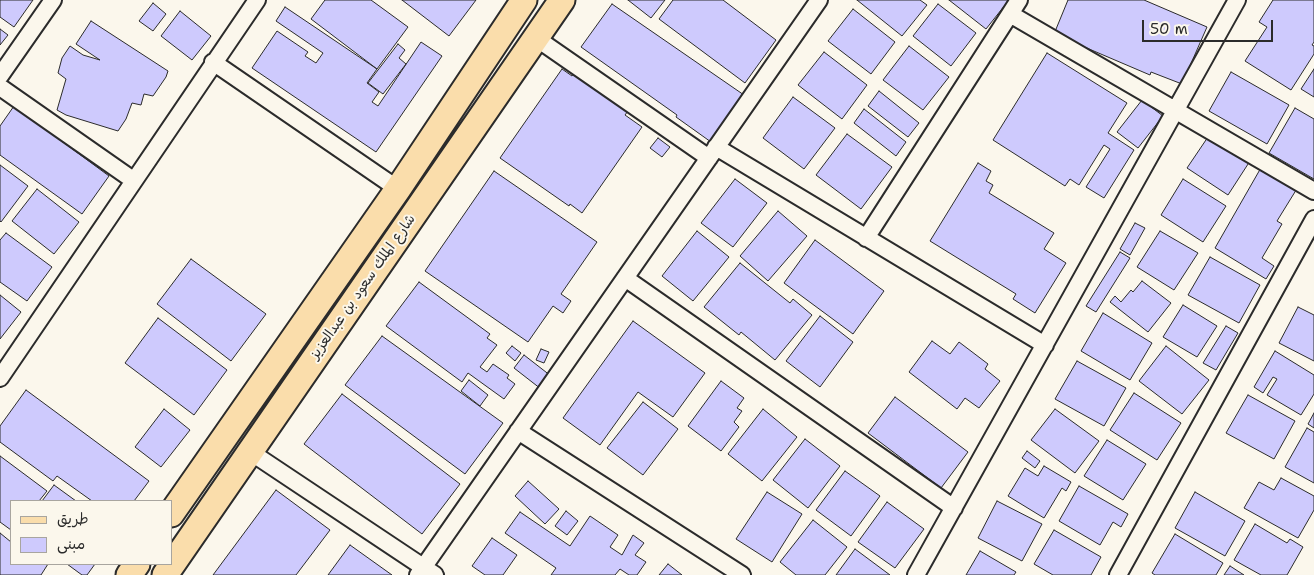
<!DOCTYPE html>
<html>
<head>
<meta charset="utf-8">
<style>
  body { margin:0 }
  #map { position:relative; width:1314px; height:575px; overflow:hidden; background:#fbf7ec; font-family:"Shantell Sans","Playpen Sans Arabic",sans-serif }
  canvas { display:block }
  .legend { position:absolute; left:10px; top:500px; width:162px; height:65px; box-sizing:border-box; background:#fbf7ec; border:1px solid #a8a59f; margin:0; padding:6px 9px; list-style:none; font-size:15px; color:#2b2b2b }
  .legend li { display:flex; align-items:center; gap:10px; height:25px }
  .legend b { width:25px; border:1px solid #a8a59f }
  .scale { position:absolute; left:1142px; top:20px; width:131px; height:22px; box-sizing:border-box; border:2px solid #2b2b2b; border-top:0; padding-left:6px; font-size:15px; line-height:18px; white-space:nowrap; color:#2b2b2b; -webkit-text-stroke:4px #fbf7ec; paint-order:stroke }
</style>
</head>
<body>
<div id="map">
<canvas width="1314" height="575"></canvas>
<ul class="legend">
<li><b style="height:6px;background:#faddab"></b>طريق</li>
<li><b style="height:14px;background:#cecafd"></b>مبنى</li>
</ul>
<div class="scale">50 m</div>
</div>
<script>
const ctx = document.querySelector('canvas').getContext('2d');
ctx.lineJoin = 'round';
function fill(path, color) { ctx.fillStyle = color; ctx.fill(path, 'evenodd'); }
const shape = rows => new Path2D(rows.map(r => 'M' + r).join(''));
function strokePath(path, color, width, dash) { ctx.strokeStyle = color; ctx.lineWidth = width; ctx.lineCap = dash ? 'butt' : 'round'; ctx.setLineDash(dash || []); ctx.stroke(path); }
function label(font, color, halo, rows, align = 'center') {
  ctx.font = font + ' "Shantell Sans","Playpen Sans Arabic",sans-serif'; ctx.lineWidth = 4; ctx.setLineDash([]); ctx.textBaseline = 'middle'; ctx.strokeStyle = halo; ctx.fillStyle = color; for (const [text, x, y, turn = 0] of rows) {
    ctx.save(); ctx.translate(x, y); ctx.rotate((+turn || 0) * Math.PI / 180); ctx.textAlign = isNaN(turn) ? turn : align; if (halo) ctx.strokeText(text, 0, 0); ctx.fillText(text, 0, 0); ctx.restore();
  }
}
const building = shape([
  [0,0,33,0,14,27,0,17,0,0],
  [325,0,371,0,408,27,377,69,311,19,325,0],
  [402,0,476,0,449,36,402,0],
  [628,0,665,0,651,18,628,0],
  [673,0,723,0,776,40,745,83,659,19,673,0],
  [857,0,920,0,927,5,902,36,857,0],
  [949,0,1009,0,986,29,949,0],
  [1068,0,1144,0,1207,27,1182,84,1151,72,1150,75,1054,34,1068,0],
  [1273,0,1314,0,1314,42,1312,45,1314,46,1314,54,1291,90,1245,61,1267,27,1259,22,1273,0],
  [153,3,166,14,153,31,139,21,153,3],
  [612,4,744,95,711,142,676,117,677,115,581,47,612,4],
  [938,4,976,33,951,66,913,36,938,4],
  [285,7,377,69,367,83,379,92,372,102,378,106,421,42,442,56,376,152,252,68,277,31,308,52,305,56,316,63,323,53,276,21,285,7],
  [853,9,895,42,871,74,828,41,853,9],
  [180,11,211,36,192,60,161,36,180,11],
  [91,21,168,71,166,77,153,96,144,94,141,105,132,103,126,119,118,131,66,115,57,110,66,79,58,73,62,58,70,46,83,55,100,60,76,44,91,21],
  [0,29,8,35,0,45,0,29],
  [398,44,405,50,399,58,406,64,383,94,368,83,398,44],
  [909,46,949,77,923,110,883,80,909,46],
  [824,52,867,85,842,119,798,85,824,52],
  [1047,53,1127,103,1108,133,1134,150,1104,198,1086,187,1110,149,1104,145,1079,185,1070,179,1065,186,993,140,1047,53],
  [562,69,572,76,576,70,631,107,625,115,642,127,582,213,570,204,569,206,500,158,562,69],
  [1314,69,1314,97,1301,89,1314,69],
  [1231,72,1289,105,1267,144,1209,111,1231,72],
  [879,91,919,123,908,137,868,106,879,91],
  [793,97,835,128,804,169,763,138,793,97],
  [1142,100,1163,116,1138,148,1117,132,1142,100],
  [14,106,109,176,82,214,0,155,0,126,14,106],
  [1295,108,1314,119,1314,179,1269,153,1295,108],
  [864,109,906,142,896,156,854,123,864,109],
  [847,134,892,167,861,209,816,175,847,134],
  [1210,134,1250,161,1228,195,1187,168,1210,134],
  [658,138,670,147,662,157,650,148,658,138],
  [978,163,991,171,986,181,993,185,989,193,1054,233,1044,249,1066,263,1035,313,1013,299,1016,294,930,241,978,163],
  [0,165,28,186,1,222,0,221,0,165],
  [1262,166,1298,187,1277,221,1282,224,1262,258,1274,266,1266,279,1215,248,1262,166],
  [494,171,597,242,561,294,571,301,563,313,553,306,528,342,425,271,494,171],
  [735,179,767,203,733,247,701,223,735,179],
  [1183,179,1226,206,1203,242,1161,215,1183,179],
  [37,189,79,222,54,254,12,221,37,189],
  [778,211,807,236,768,281,740,256,778,211],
  [1135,223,1145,228,1130,255,1120,249,1135,223],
  [697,231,729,257,693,301,662,276,697,231],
  [1160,231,1198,253,1174,290,1137,267,1160,231],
  [6,233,52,267,27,301,0,282,0,240,6,233],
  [815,240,884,291,853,334,784,283,815,240],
  [1120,252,1130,258,1096,312,1086,306,1120,252],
  [1210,257,1260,285,1239,323,1188,295,1210,257],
  [191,259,266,314,231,361,157,304,191,259],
  [740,263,790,303,793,299,812,315,775,360,741,332,739,335,704,307,740,263],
  [1142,281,1171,303,1148,332,1110,302,1115,296,1121,302,1131,290,1133,292,1142,281],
  [419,282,490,334,487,338,497,345,480,367,487,372,493,364,509,375,507,378,515,384,504,399,468,373,462,382,386,326,419,282],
  [0,295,21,312,0,339,0,295],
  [1183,305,1217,326,1197,357,1163,337,1183,305],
  [1298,307,1314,315,1314,361,1279,343,1298,307],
  [1103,313,1152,343,1130,380,1081,351,1103,313],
  [820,316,853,342,820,387,786,361,820,316],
  [158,318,227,370,194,415,125,363,158,318],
  [633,321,705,373,673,417,638,392,600,445,563,418,633,321],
  [1226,326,1238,333,1216,370,1203,363,1226,326],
  [382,336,503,423,465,474,345,385,382,336],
  [932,341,950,354,959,342,988,364,985,369,1000,381,979,408,965,398,957,409,909,372,932,341],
  [512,346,521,353,515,361,506,353,512,346],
  [1166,346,1209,380,1182,414,1139,381,1166,346],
  [541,349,549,352,544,363,536,360,541,349],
  [1275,351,1314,375,1314,394,1301,415,1267,395,1277,379,1273,377,1263,393,1254,387,1275,351],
  [524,355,551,376,541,389,514,368,524,355],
  [1077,361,1126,388,1104,426,1055,399,1077,361],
  [469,380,488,395,480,406,461,391,469,380],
  [721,381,744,398,737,408,742,411,734,422,739,427,721,451,688,426,721,381],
  [26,390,149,481,134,501,92,501,57,476,53,481,0,442,0,426,26,390],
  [1134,393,1181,423,1157,460,1110,430,1134,393],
  [342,394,460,484,422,534,304,444,342,394],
  [1248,395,1295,421,1274,459,1226,433,1248,395],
  [895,397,968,452,941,488,868,433,895,397],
  [643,402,678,429,643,475,607,448,643,402],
  [164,409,190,430,161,467,135,447,164,409],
  [763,409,797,437,762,481,728,454,763,409],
  [1055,409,1099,441,1075,473,1031,440,1055,409],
  [1314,413,1314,428,1308,424,1314,413],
  [1307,428,1314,432,1314,483,1285,467,1307,428],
  [805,439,840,466,808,508,773,480,805,439],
  [1107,440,1146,464,1123,500,1084,476,1107,440],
  [1027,451,1040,461,1035,468,1022,458,1027,451],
  [0,456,47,491,39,501,11,501,11,530,0,522,0,456],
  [1044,466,1071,482,1066,491,1062,488,1044,518,1008,496,1025,468,1038,476,1044,466],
  [845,471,880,496,851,536,816,510,845,471],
  [1281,478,1314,496,1314,510,1298,538,1244,508,1259,482,1274,490,1281,478],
  [528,481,559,509,545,524,515,496,528,481],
  [54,485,76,501,42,501,54,485],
  [1079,486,1128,514,1121,527,1113,522,1100,545,1059,521,1079,486],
  [276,490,330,530,296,575,213,575,276,490],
  [767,492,802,514,772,562,736,539,767,492],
  [1195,492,1245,521,1225,556,1175,528,1195,492],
  [997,501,1042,524,1022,561,978,538,997,501],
  [887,502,924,529,895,568,858,542,887,502],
  [566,511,578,521,567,535,555,526,566,511],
  [520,512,570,546,590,516,618,535,610,547,622,555,633,535,644,543,635,555,646,562,637,575,629,575,620,569,615,575,551,575,556,568,505,533,520,512],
  [813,520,847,547,825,575,796,575,780,562,813,520],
  [1255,524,1287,543,1290,539,1303,547,1287,575,1261,575,1234,560,1255,524],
  [1054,530,1101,557,1091,575,1053,575,1034,564,1054,530],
  [0,533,11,542,11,564,48,564,41,575,0,575,0,533],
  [1175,534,1223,563,1216,575,1155,575,1152,573,1175,534],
  [492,538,517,555,503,575,485,575,472,566,492,538],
  [350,545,392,575,328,575,350,545],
  [855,549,890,575,836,575,855,549],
  [980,551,1016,572,1014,575,966,575,980,551],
  [67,564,95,564,87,575,82,575,67,564],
  [668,564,682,575,659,575,668,564],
  [1230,566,1244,575,1224,575,1230,566]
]);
fill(building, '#cecafd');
strokePath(building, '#2b2b2b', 1);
const street = shape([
  [1010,14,1314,191],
  [536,38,709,158],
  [213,62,398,189],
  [0,76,53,0],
  [0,87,133,180],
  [716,147,1045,345],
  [866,238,1019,0],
  [625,278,954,508],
  [0,378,257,0],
  [518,431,742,575],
  [249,451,435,575],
  [418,575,819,0],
  [916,575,1237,0],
  [1118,575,1314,219]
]);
const primary = shape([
  [171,514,398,189,524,0],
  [129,575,137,564],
  [165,575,562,0]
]);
strokePath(street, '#2b2b2b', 20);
strokePath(primary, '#2b2b2b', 29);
strokePath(street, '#fbf7ec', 16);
strokePath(primary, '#faddab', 25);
label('14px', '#2b2b2b', '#fbf7ec', [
  ["شارع الملك سعود بن عبدالعزيز",363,287,-55]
]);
</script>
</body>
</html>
